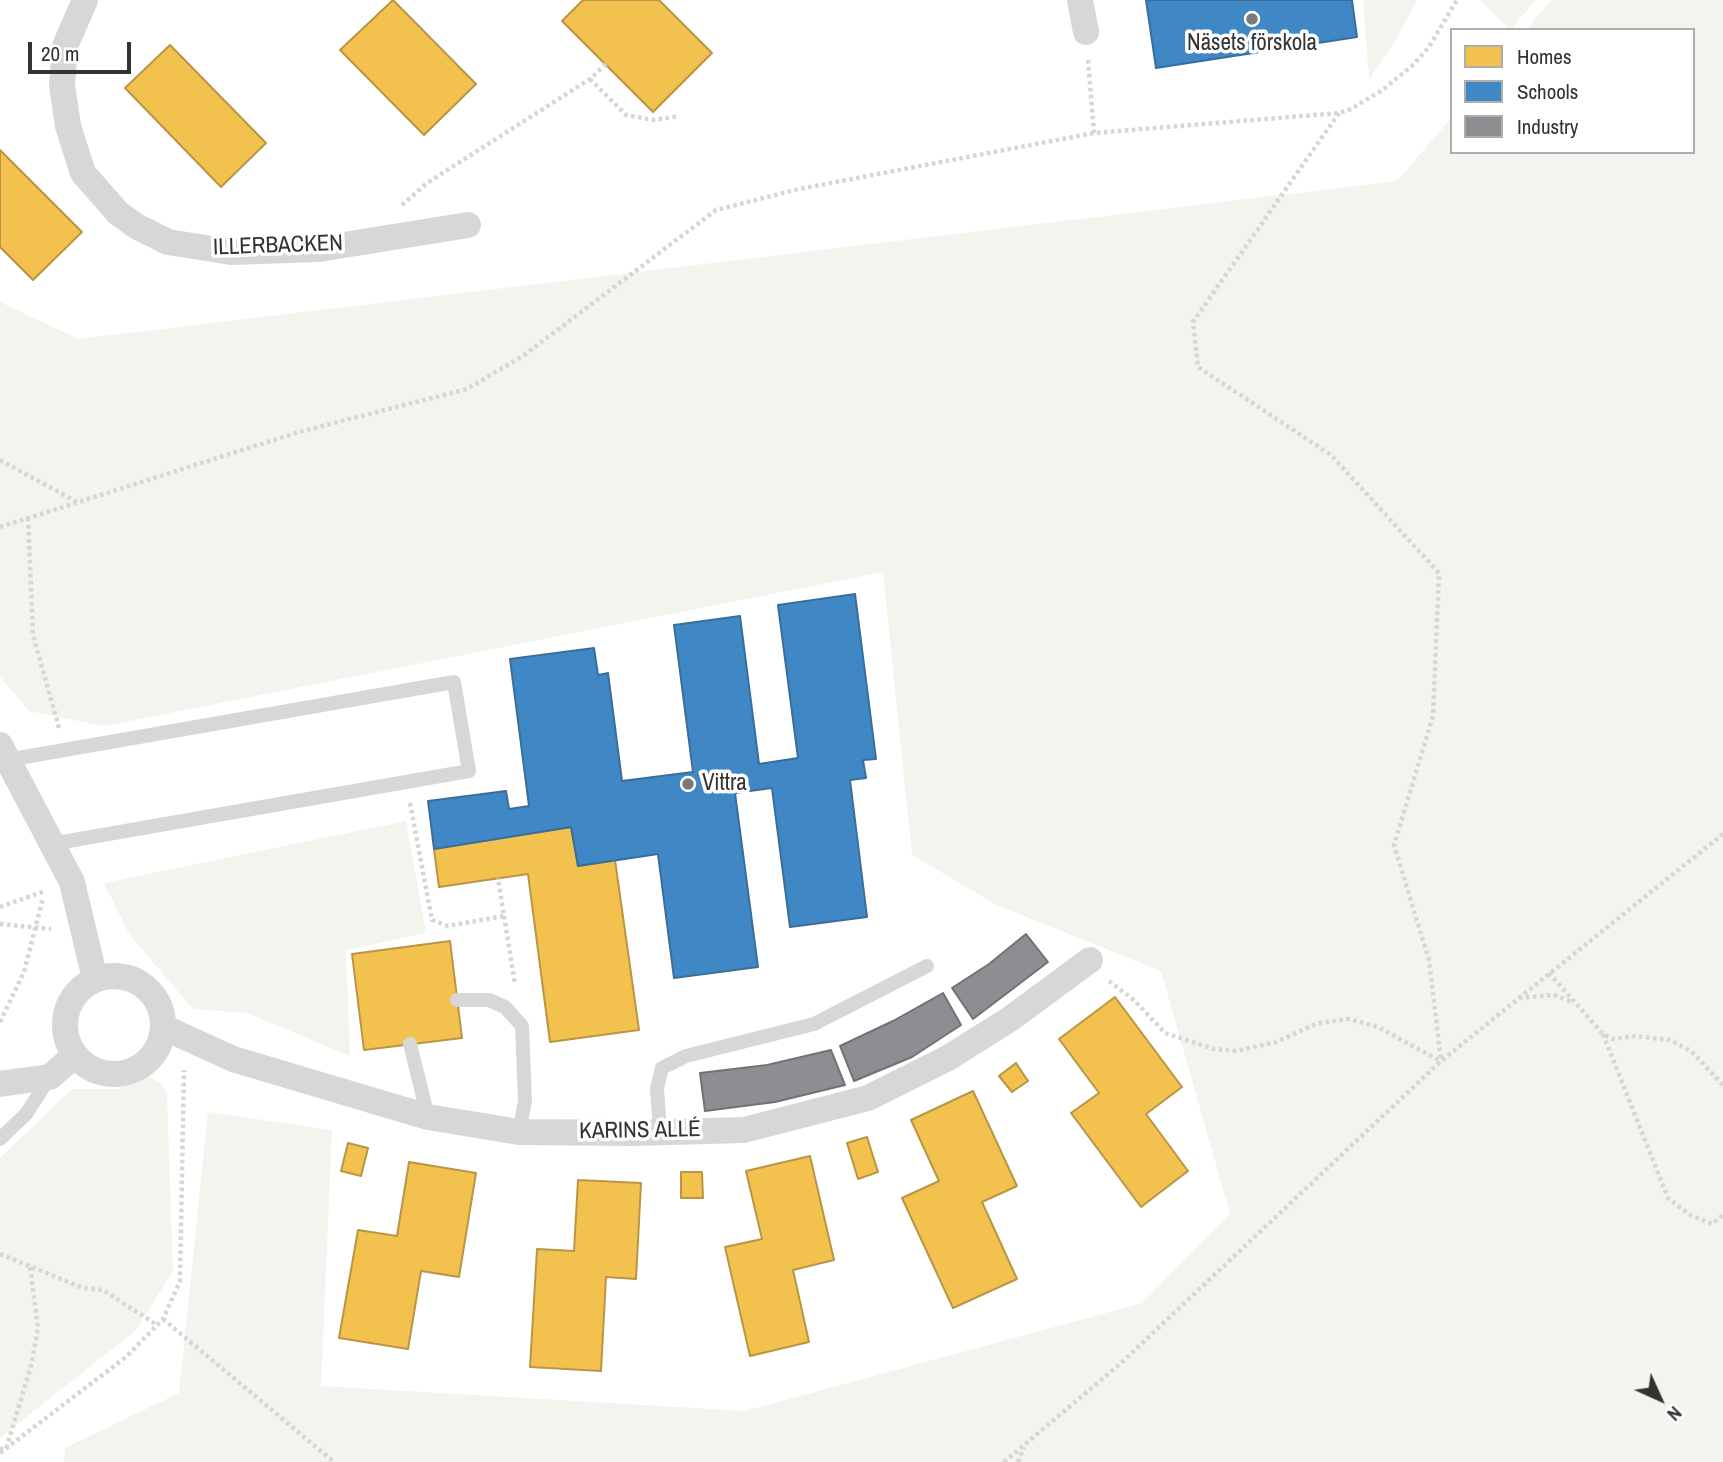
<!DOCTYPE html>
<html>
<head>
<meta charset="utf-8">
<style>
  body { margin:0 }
  #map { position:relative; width:1723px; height:1462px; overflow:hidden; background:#fff; font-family:"Archivo Narrow",sans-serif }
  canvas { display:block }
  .legend { position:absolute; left:1450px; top:28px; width:245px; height:126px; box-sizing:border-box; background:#fff; border:2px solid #adadad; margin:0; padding:9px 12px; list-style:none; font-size:21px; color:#333 }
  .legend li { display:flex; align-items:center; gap:14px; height:35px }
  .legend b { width:35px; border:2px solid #adadad }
  .north { position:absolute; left:1625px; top:1364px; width:70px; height:70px; -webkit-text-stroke:5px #fff; paint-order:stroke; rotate:135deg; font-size:19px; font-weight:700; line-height:28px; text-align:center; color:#333 }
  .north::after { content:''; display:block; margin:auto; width:24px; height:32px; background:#333; clip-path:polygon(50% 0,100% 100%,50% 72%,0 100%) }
  .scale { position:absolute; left:28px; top:42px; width:103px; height:32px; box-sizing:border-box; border:4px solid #333; border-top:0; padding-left:9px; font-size:21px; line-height:24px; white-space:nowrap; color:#333; -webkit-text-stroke:5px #fff; paint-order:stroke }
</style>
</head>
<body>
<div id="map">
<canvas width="1723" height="1462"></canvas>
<ul class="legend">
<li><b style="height:19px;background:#f2c14e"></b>Homes</li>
<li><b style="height:19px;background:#3f88c5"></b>Schools</li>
<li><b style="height:19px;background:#8d8d92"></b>Industry</li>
</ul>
<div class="north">N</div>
<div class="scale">20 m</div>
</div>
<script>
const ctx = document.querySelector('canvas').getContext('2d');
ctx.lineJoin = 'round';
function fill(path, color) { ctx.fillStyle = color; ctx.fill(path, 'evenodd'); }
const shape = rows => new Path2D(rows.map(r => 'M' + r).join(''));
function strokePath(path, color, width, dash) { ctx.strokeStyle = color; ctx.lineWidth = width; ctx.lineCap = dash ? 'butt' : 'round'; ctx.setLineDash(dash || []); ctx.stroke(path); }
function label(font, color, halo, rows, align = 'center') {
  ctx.font = font + ' "Archivo Narrow",sans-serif'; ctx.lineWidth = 7; ctx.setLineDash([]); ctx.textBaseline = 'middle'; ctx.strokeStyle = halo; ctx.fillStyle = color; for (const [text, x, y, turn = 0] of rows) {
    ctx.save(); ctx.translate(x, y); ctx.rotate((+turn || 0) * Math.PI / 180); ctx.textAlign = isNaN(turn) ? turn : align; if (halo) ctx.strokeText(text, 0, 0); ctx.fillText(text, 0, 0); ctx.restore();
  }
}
fill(shape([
  [1363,0,1417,0,1395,42,1369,79],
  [1480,0,1536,0,1510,30],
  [1551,0,1723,0,1723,1462,64,1462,65,1448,179,1393,208,1112,332,1130,321,1386,745,1411,1139,1304,1230,1214,1161,971,995,904,912,855,883,572,104,726,29,711,0,677,0,302,78,339,1397,181,1452,117,1452,152,1693,152,1693,30,1526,30],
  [406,821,426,933,346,950,350,1056,247,1013,193,1009,129,934,104,883],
  [147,1075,162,1084,167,1095,173,1271,136,1330,0,1438,0,1158,72,1089,118,1089]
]), '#f1f5ed');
const homes = shape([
  [393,0,476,84,424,135,340,50,393,0],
  [583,0,659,0,712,53,653,112,562,21,583,0],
  [170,45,266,143,221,187,125,88,170,45],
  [0,150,82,232,33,280,0,247,0,150],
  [571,827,578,866,615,860,639,1030,550,1042,528,874,439,887,434,849,571,827],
  [450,941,462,1038,364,1050,352,954,450,941],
  [1115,997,1182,1087,1146,1114,1188,1171,1141,1207,1071,1113,1099,1093,1059,1039,1115,997],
  [1016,1063,1028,1081,1012,1092,999,1076,1016,1063],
  [973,1091,1017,1186,982,1202,1017,1279,953,1308,902,1198,939,1181,911,1120,973,1091],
  [867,1137,878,1172,858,1179,847,1143,867,1137],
  [348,1143,368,1148,361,1176,341,1171,348,1143],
  [810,1156,834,1260,793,1270,809,1342,750,1356,725,1247,762,1239,746,1171,810,1156],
  [409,1162,476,1173,459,1277,421,1271,408,1349,339,1338,358,1230,397,1236,409,1162],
  [681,1172,702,1172,703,1198,681,1198,681,1172],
  [578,1180,641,1183,636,1279,606,1277,601,1371,530,1367,537,1249,574,1251,578,1180]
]);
fill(homes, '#f2c14e');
strokePath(homes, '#b99646', 2);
const schools = shape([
  [1146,0,1352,0,1357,37,1156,68,1146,0],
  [855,594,876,759,863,760,866,778,850,780,867,917,790,927,772,788,735,793,758,967,674,978,658,854,578,866,571,827,434,849,428,801,506,791,509,809,529,806,510,659,594,648,598,675,608,673,622,781,693,772,674,625,740,616,759,764,798,758,778,605,855,594]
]);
fill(schools, '#3f88c5');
strokePath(schools, '#3b6e99', 2);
const industry = shape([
  [1026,934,1048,962,973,1019,952,988,989,964,1026,934],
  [943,993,961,1025,912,1057,854,1081,840,1046,893,1021,943,993],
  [831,1050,845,1085,775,1102,705,1111,700,1073,767,1065,831,1050]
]);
fill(industry, '#8d8d92');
strokePath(industry, '#727276', 2);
strokePath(shape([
  [1088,60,1094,133],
  [590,79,626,115,654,120,679,116],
  [1339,113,1193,322,1198,367,1331,455,1439,573,1433,716,1394,845,1429,960,1441,1061],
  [402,205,427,183,590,79,606,64],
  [0,460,77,502],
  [28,518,33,635,59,728],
  [0,527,299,432,467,389,523,356,716,210,799,189,1094,133,1339,113,1351,109,1384,89,1414,64,1429,47,1457,0],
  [410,803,432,920,448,926,504,916,498,878],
  [0,907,45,891],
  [504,916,515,984],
  [0,924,51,929],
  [1549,973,1603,1034,1612,1039,1635,1036,1670,1040,1691,1051,1723,1085],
  [1109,981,1134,1000,1165,1033,1214,1049,1236,1051,1276,1042,1318,1023,1349,1019,1378,1027,1440,1061],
  [1519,998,1554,995,1572,1002],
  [0,1022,24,972,43,898],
  [1603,1034,1668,1198,1690,1215,1712,1224,1723,1215],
  [0,1254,83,1288,103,1290,157,1325],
  [163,1319,334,1462],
  [0,1449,6,1449,31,1366,38,1328,30,1266],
  [0,1453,126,1357,163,1319,180,1281,184,1070],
  [1004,1462,1120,1364,1441,1061,1723,834],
  [1018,1462,1024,1447]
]), '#d6d6d6', 4.5, [3.5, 3.5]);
strokePath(shape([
  [7,760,454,682,469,771,51,844],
  [457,1000,489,1000,505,1007,522,1026,525,1101,519,1132],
  [410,1044,428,1117],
  [660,1132,657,1088,662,1068,686,1056,814,1024,927,966],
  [0,1139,26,1114,50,1077]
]), '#d7d7d7', 14);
strokePath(shape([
  [85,0,65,46,62,85,68,126,83,173,118,213,136,226,168,242,231,252,319,249,468,225],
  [1080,0,1086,32],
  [0,745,72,882,95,979],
  '65 1025a49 49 0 1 1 98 0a49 49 0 1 1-98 0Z',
  [163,1027,233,1059,428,1117,519,1132,633,1133,744,1130,868,1098,948,1058,1010,1019,1090,960],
  [0,1084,50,1077,75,1055]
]), '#d7d7d7', 26);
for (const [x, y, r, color] of [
  [1252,19,7,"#7a7a7a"],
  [688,784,7,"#7a7a7a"]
]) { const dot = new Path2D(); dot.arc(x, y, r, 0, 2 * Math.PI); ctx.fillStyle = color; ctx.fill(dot); strokePath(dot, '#fff', 2.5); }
label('23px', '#333', '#fff', [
  ["Näsets förskola",1252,44],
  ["Vittra",702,784,"left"]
]);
label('23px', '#333', '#fff', [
  ["ILLERBACKEN",278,246,-2],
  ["KARINS ALLÉ",640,1131,-1]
]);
</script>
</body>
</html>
